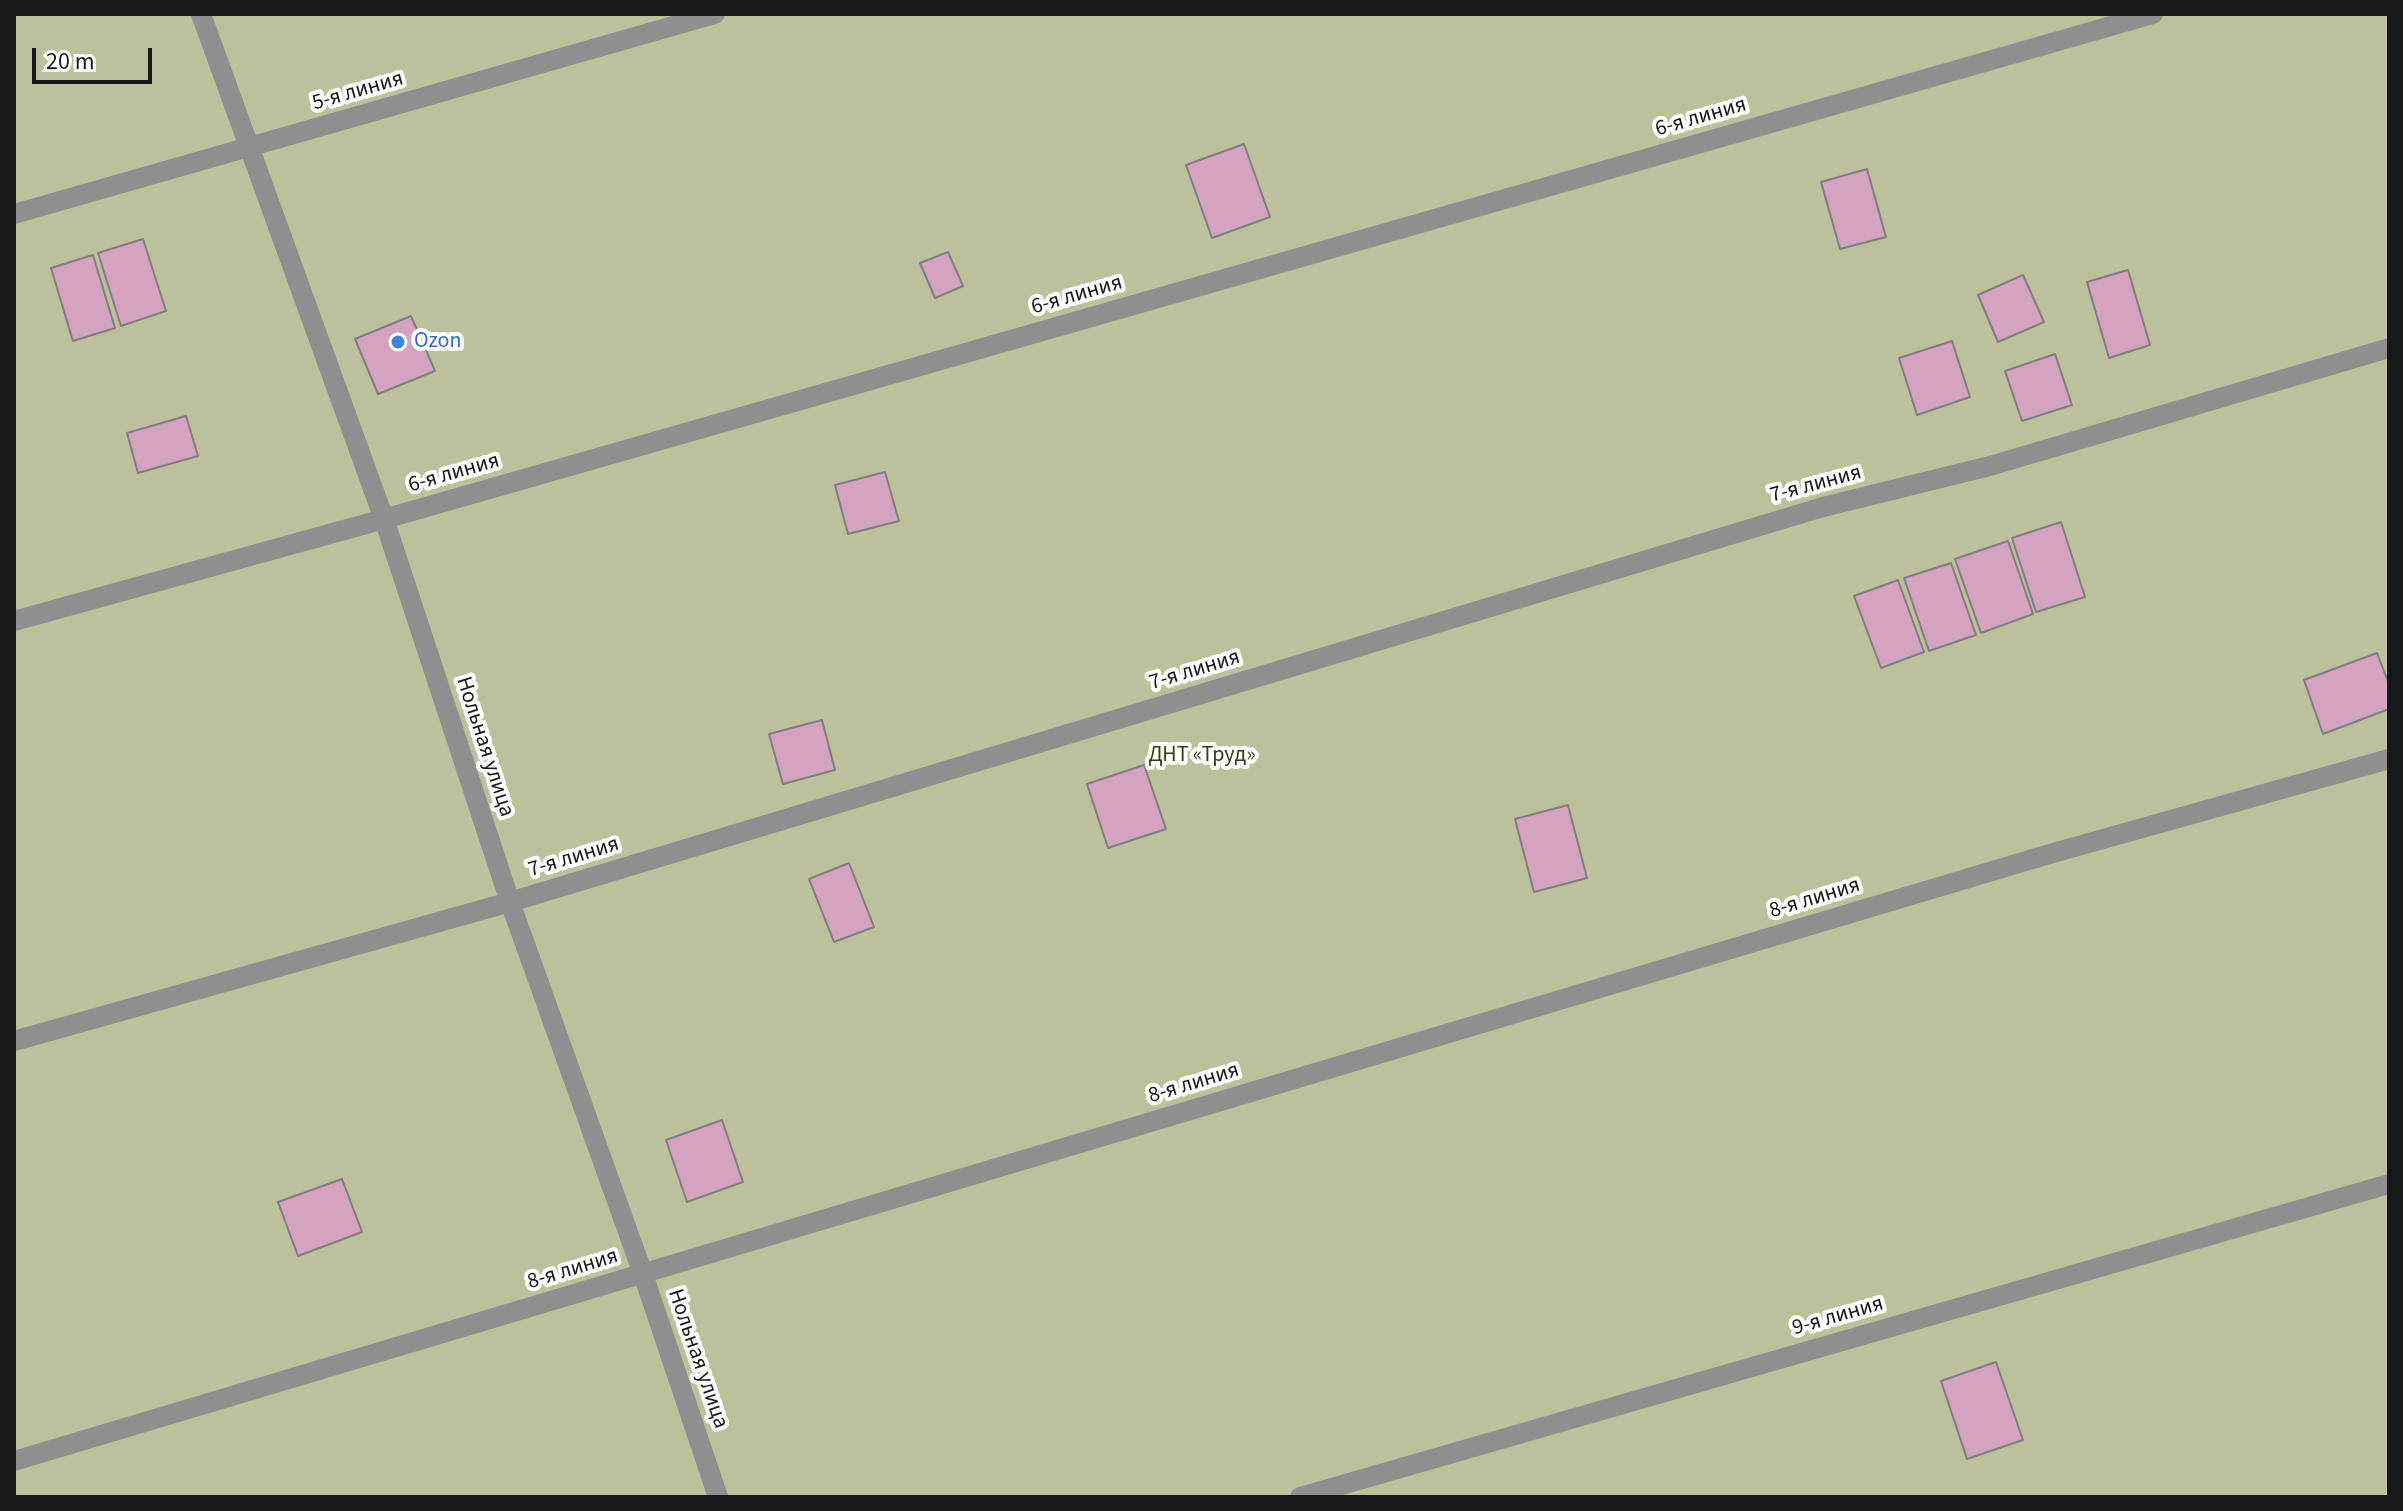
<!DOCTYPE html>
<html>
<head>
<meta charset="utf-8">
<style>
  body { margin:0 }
  #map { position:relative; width:2403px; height:1511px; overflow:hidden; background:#e4e6e9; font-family:"Source Sans 3",sans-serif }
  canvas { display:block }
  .frame { position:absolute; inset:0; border:16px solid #171819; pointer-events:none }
  .scale { position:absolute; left:32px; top:48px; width:120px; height:36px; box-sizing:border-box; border:4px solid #171819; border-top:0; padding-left:10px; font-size:24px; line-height:28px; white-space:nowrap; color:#171819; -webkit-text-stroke:6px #fff; paint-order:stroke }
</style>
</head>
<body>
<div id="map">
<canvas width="2403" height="1511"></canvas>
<div class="frame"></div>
<div class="scale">20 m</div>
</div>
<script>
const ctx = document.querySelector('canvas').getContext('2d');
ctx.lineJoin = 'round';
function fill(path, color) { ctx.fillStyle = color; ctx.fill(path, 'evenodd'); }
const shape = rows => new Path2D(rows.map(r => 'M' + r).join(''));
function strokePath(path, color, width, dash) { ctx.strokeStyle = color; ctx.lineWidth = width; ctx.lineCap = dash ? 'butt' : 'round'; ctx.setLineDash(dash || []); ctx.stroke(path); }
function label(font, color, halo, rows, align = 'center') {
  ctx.font = font + ' "Source Sans 3",sans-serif'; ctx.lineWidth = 8; ctx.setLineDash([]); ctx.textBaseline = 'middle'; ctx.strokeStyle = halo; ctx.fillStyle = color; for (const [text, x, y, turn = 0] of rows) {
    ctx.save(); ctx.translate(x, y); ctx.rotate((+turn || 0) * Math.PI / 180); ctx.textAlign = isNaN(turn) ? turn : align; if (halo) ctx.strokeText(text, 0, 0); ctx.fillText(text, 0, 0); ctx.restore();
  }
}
fill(shape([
  [14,14,2389,14,2389,1497,14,1497]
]), '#bdc19b');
const building = shape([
  [1244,144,1270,217,1212,238,1186,165,1244,144],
  [1867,169,1886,237,1840,249,1821,182,1867,169],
  [143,239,166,311,121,326,98,253,143,239],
  [948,252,963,286,935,298,920,263,948,252],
  [93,255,115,328,73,341,51,268,93,255],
  [2128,270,2150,345,2109,358,2087,282,2128,270],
  [2023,275,2044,322,1998,342,1978,295,2023,275],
  [411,316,435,371,378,394,355,339,411,316],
  [1952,341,1970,397,1917,415,1899,358,1952,341],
  [2055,354,2072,405,2022,421,2005,371,2055,354],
  [186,416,198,456,138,473,127,433,186,416],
  [885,472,899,521,848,534,835,485,885,472],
  [2061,522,2085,597,2036,612,2012,538,2061,522],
  [2008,541,2033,614,1981,633,1955,559,2008,541],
  [1951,563,1976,635,1929,651,1904,578,1951,563],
  [1898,580,1924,652,1881,668,1854,596,1898,580],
  [2377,653,2389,684,2389,709,2323,734,2304,680,2377,653],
  [822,720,835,770,783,784,769,734,822,720],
  [1144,765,1166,829,1108,848,1087,784,1144,765],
  [1568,805,1587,878,1534,892,1515,819,1568,805],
  [849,863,874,927,834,942,809,879,849,863],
  [722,1120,743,1182,687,1202,666,1140,722,1120],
  [342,1179,362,1232,298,1256,278,1202,342,1179],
  [1996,1362,2023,1440,1967,1459,1941,1381,1996,1362]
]);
fill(building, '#d4a3c0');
strokePath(building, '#827e80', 2);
strokePath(shape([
  [201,14,384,519,510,902,643,1274,718,1497],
  [14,214,715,14],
  [14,621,384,519,2153,14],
  [14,1041,510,902,1823,507,1990,466,2389,348],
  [14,1461,2046,855,2389,759],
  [1300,1497,2389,1184]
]), '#908e8f', 20);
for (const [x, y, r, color] of [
  [398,342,8,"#3f7fe0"]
]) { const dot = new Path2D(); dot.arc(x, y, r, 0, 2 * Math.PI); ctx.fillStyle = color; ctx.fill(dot); strokePath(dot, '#fff', 3); }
label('22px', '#171819', '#fff', [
  ["5-я линия",358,92,-16],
  ["6-я линия",1701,118,-16],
  ["6-я линия",1077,296,-16],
  ["6-я линия",454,474,-16],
  ["7-я линия",1816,485,-15],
  ["7-я линия",1195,671,-17],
  ["Нольная улица",484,747,72],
  ["7-я линия",574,858,-17],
  ["8-я линия",1815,899,-17],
  ["8-я линия",1194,1084,-17],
  ["8-я линия",573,1270,-17],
  ["9-я линия",1838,1317,-16],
  ["Нольная улица",697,1359,71]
]);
label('22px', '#366cbe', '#fff', [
  ["Ozon",414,342]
], 'left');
label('22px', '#383a13', '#fff', [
  ["ДНТ «Труд»",1202,756]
]);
</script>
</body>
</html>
